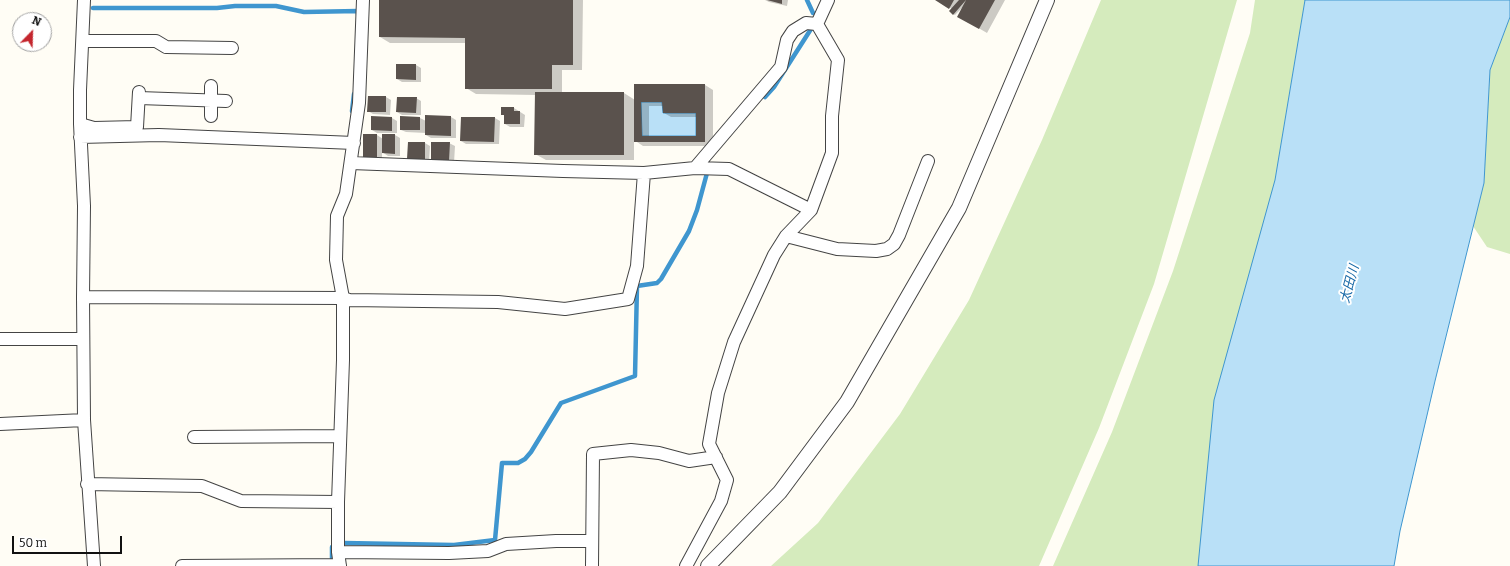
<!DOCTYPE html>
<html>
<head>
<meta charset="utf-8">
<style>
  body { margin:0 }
  #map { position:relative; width:1510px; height:566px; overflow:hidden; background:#fffdf5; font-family:Bitter,serif }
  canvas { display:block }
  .north { position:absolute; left:12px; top:12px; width:40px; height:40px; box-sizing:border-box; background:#fff; border:1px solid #a0a0a0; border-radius:50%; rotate:23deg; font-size:11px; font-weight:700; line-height:16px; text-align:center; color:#111 }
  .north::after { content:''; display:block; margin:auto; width:14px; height:18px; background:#c4262e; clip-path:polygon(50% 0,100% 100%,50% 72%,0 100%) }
  .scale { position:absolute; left:12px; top:536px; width:110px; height:18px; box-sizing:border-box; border:2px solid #111; border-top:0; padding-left:5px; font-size:12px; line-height:14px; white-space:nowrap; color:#111; -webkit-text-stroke:3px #fff; paint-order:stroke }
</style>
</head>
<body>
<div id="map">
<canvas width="1510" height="566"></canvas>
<div class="north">N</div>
<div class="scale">50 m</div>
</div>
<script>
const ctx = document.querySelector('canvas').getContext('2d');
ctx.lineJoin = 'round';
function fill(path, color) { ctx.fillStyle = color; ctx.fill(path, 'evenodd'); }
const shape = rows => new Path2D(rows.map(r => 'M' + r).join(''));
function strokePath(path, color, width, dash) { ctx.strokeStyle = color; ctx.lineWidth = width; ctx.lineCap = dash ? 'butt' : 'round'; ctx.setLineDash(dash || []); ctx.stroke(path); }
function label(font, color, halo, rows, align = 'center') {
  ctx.font = font + ' Bitter,"Noto Sans JP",serif'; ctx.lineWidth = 4; ctx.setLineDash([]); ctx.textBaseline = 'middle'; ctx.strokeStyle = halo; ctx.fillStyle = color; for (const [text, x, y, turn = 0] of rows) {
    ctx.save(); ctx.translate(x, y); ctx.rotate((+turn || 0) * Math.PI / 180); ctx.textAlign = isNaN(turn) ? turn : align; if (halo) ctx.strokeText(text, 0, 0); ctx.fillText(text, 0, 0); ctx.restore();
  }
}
fill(shape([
  [1101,0,1237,0,1154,284,1099,428,1039,566,771,566,818,523,900,414,969,300,1042,140],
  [1255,0,1305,0,1275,180,1198,566,1053,566,1112,432,1173,271,1250,33],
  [1510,17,1510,254,1487,247,1473,226,1484,183,1490,70]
]), '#d5ebbd');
const water = shape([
  [1305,0,1510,0,1510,17,1490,70,1484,183,1435,381,1400,531,1394,566,1198,566,1214,400,1275,180,1305,0],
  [641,102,662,102,663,113,696,113,696,136,642,136,641,102]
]);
fill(water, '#b9e0f7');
strokePath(water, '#3f96cf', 1);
fill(shape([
  [380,0,583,0,582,70,562,70,562,93,624,93,635,100,705,85,713,90,713,146,643,146,634,140,634,160,546,160,535,154,536,95,476,94,466,88,466,43,390,43,380,37],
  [649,106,664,106,664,113,671,117,697,117,697,137,649,137],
  [765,0,788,0,787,6,769,2],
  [937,0,964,0,966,2,967,0,1005,0,987,33,958,16,963,7,955,15,953,14,952,9],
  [416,65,421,68,421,82,402,82,397,79],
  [386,97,391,100,390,115,373,114,368,111],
  [416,98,421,101,421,115,402,115,397,112],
  [514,108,525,115,524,127,510,127,505,124,505,116,502,114],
  [426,116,451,117,456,120,456,138,431,138,426,135,426,133,406,132,401,130,420,118,426,121],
  [372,117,392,118,397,121,397,133,377,133,372,130],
  [495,118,500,121,499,144,466,144,461,141],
  [364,135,377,135,383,139,395,135,400,138,400,156,388,156,382,152,382,159,369,159,364,156],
  [425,143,430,146,429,162,413,162,408,159],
  [449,143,455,146,454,163,437,163]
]), '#0003');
strokePath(shape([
  [807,0,813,13],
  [93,8,217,8,235,6,276,6,304,12,358,11,358,15],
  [765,97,774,87,811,29],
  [352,111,354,94],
  [344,543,454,545,495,540,502,463,518,463,525,459,531,452,561,403,635,376,637,286,657,283,661,279,689,231,697,210,707,173],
  [332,547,332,558]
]), '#3f96cf', 4.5);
fill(shape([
  [379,0,573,0,573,65,552,65,552,89,465,89,465,38,379,37],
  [767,0,782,0,782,4],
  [935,0,954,0,949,9],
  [959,0,966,0,953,15,949,11],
  [966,0,995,0,979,29,957,17],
  [396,64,416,64,416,80,396,79],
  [634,84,705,84,705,142,634,142],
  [641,102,662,102,663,113,696,113,696,136,642,136],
  [535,92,624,92,624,155,534,155],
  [368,96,386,96,386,112,367,112],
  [397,97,417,97,416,113,396,112],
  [501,107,514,107,514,111,520,111,520,124,504,124,504,115,501,115],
  [425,115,451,116,451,136,425,135],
  [371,116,392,117,392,131,371,130],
  [400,116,420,117,420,130,400,130],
  [461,117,495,117,494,142,460,141],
  [363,134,377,134,377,157,363,157],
  [382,134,395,134,395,154,382,153],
  [408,142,425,142,425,160,407,159],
  [431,142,450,142,449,161,431,160]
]), '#5a524d');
const minor = shape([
  [84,0,80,90,80,124,84,206,83,297,84,420,94,566],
  [83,41,156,41,166,47,232,48],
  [211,86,211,116],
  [139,98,226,101],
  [80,124,94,128,137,127,139,92],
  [80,137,159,135,354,143],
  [351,163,563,171,644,173,695,168,729,169,811,210],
  [695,168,781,67,787,40,793,31,806,23,817,24],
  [786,236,837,249,876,251,887,249,894,244,899,235,928,161],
  [83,297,343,298,349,300,498,302,565,309,628,299,637,266,644,173],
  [0,339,83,339],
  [0,424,84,420],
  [194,437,340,436],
  [87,484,202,486,241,501,338,502],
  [338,552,449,553,488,551,506,544,556,541,592,541],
  [182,566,340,565],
  [340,566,338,552,338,502,343,360,343,298,336,260,337,216,346,194,359,103,363,0],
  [592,566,593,454,631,450,659,453,689,461,716,457],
  [686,566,721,501,727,480,709,444,718,393,734,342,774,255,786,236,811,210,832,153,832,116,838,60,817,24,828,0]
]);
const tertiary = shape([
  [708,566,780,492,847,402,959,208,1047,0]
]);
strokePath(minor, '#444', 14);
strokePath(tertiary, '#444', 16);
strokePath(minor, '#fff', 12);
strokePath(tertiary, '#fff', 14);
label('italic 13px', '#1768a6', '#fff', [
  ["太田川",1350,284,-75]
]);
</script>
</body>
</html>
